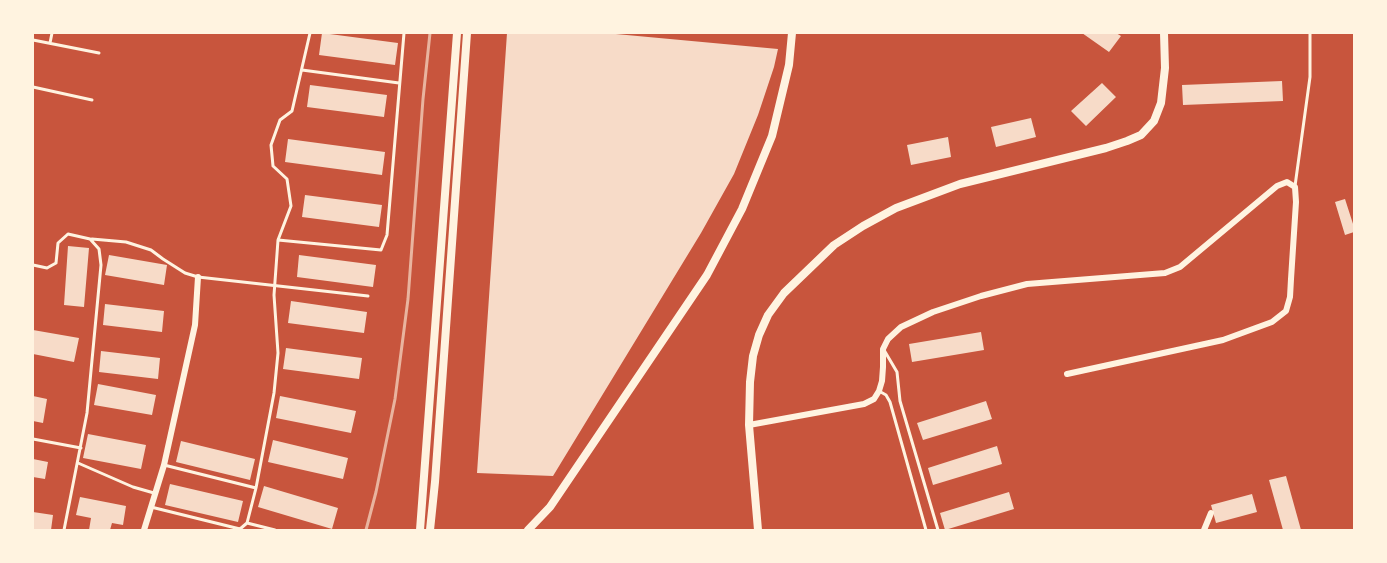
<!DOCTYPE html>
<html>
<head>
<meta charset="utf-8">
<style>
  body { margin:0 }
  #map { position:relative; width:1387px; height:563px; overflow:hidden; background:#c8553d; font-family:Commissioner,sans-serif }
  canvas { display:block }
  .frame { position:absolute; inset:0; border:34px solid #fff3e0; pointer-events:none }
</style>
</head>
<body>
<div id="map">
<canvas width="1387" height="563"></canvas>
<div class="frame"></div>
</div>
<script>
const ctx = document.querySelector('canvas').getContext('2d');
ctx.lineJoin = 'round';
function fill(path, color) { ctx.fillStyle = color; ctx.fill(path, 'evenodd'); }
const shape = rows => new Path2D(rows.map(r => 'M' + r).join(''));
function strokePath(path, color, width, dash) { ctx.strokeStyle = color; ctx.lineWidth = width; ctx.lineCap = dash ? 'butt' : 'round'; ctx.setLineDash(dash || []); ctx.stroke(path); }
fill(shape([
  [322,33,398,43,395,65,319,55],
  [507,33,605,33,778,49,774,67,758,115,734,174,701,233,553,476,477,473],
  [1082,33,1116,33,1121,36,1109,52],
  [1282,81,1283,101,1183,105,1182,85],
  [1102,83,1116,97,1086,126,1071,111],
  [310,85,387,95,384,117,307,107],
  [1031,118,1036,137,996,147,991,127],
  [948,137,951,157,911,165,907,145],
  [288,139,385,152,382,175,285,162],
  [305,195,382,205,379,227,302,217],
  [1345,199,1354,227,1354,232,1345,235,1335,202],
  [68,246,89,248,84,307,64,305],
  [109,255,167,265,164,285,105,275],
  [299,255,376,265,373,287,297,277],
  [291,301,367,312,364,333,288,323],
  [105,304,164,311,162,332,103,325],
  [33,330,79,338,74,362,33,354],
  [981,332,984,350,912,362,909,344],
  [286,348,362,358,359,379,283,369],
  [101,351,160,358,158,379,99,372],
  [98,384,156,395,152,415,94,405],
  [33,396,47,399,43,423,33,421],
  [280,396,356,411,351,433,276,418],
  [986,401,992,419,923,440,917,423],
  [88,434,146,445,141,469,83,458],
  [273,440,348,458,343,479,268,462],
  [181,441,255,459,250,480,176,462],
  [997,446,1002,464,933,485,928,468],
  [33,459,48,462,45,479,33,477],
  [1286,476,1301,530,1283,530,1269,480],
  [170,484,243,501,238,522,165,505],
  [264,486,338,508,332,529,258,507],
  [1009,492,1014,509,945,530,940,513],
  [1252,494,1257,512,1216,523,1211,505],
  [80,497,126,506,123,525,112,523,110,530,89,530,91,518,76,515],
  [33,512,53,515,51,530,33,530]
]), '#f7dbc8');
strokePath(shape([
  [33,40,99,53],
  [50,43,52,33],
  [302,70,399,83],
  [33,87,92,100],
  [1295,186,1310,77,1310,33],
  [92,239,126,242,151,250,163,259,185,273,198,277,368,296],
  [278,240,381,250,387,235,404,33],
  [33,265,47,268,56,263,58,243,68,234,90,239,99,249,101,265,87,413,64,530],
  [884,350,897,372,900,401,938,530],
  [879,391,886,395,890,402,926,530],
  [33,439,81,448],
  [78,463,133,487,154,493],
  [164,465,256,488],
  [151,507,240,529,247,523,256,488,274,393,278,353,274,295,278,240,291,206,287,179,273,166,271,145,280,120,292,111,310,33],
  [247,523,275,530]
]), '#fff3e0', 3);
strokePath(shape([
  [749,425,864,404,874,399,879,391,882,381,883,367,883,349,888,339,901,327,933,312,981,296,1027,284,1165,273,1180,267,1277,186,1287,182,1295,187,1296,202,1291,279,1290,297,1286,311,1272,322,1223,340,1067,374],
  [144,530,164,465,195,325,198,277],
  [1204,530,1211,513]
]), '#fff3e0', 6);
strokePath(shape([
  [528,530,550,507,707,275,742,209,772,136,789,65,792,33],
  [758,530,749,425,750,382,753,356,759,335,768,315,784,293,834,245,863,226,896,208,960,184,1106,148,1127,141,1141,135,1154,121,1161,103,1165,68,1164,33]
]), '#fff3e0', 8);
strokePath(shape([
  [420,530,457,33],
  [430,530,435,482,467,33]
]), '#fff3e0', 8);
strokePath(shape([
  [366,530,376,492,395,399,408,299,423,99,430,33]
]), '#e9b49f', 3);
</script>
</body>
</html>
